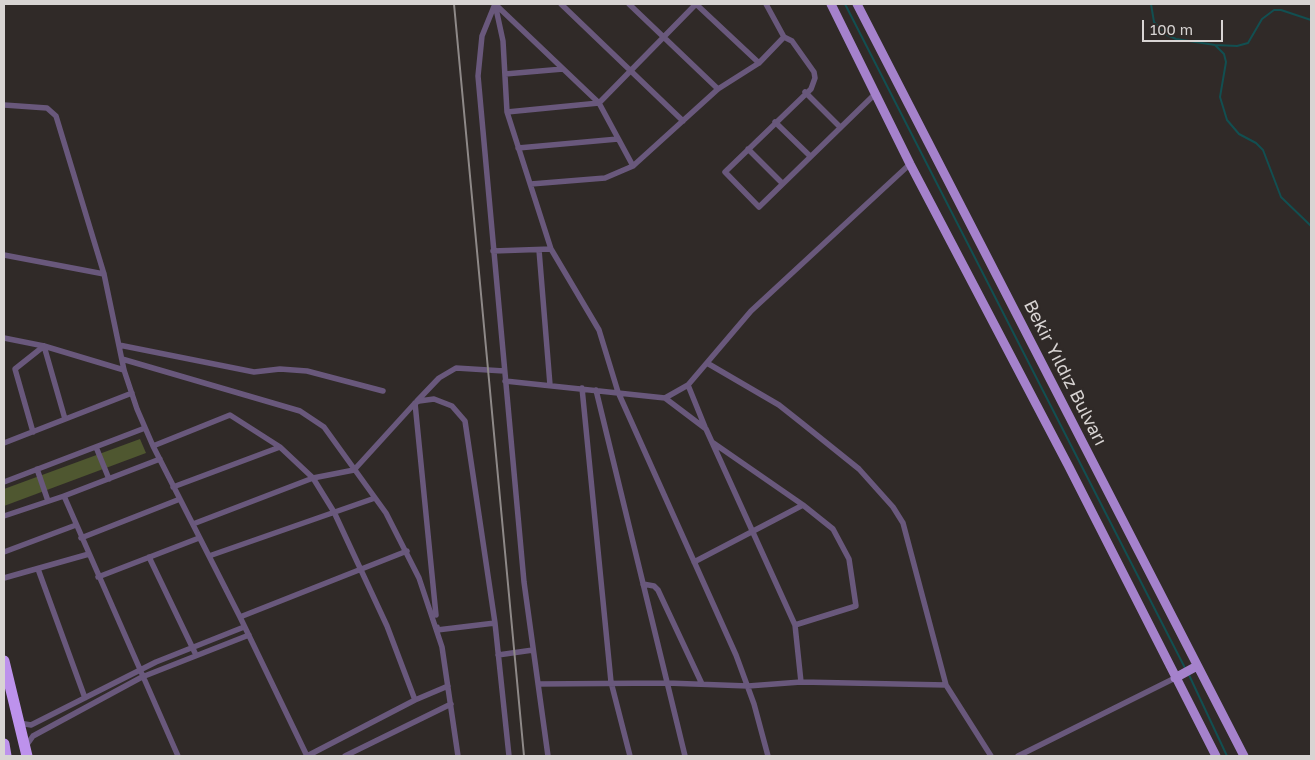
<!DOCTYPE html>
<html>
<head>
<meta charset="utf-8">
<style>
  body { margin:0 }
  #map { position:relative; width:1315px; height:760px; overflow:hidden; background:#302a28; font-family:"Golos Text",sans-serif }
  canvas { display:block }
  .frame { position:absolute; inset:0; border:5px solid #d8d4d3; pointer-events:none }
  .scale { position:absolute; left:1142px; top:20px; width:81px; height:22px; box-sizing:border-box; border:2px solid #d8d4d3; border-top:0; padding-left:6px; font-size:15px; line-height:18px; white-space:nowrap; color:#d8d4d3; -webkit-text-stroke:4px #302a28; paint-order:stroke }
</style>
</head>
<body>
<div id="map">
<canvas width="1315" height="760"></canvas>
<div class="frame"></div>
<div class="scale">100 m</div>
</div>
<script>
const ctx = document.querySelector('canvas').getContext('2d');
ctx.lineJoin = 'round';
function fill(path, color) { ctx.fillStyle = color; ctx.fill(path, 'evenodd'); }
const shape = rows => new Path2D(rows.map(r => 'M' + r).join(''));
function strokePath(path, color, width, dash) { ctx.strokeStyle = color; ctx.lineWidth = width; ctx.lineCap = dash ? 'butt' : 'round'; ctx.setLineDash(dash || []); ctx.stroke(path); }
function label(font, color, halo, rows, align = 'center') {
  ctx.font = font + ' "Golos Text",sans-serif'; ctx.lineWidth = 5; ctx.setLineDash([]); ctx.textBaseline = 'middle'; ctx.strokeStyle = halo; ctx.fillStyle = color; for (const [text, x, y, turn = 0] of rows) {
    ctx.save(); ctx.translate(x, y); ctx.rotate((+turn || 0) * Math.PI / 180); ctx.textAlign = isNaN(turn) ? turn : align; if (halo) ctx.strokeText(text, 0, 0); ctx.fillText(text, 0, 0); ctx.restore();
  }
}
fill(shape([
  [140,439,146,453,4,506,4,489]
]), '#4f5730');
strokePath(shape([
  [845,4,1185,668],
  [1151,4,1154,22,1167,35,1176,39,1215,45,1237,46,1248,43,1262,19,1274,10,1281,10,1311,20],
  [1215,45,1224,54,1226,62,1220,97,1227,120,1239,134,1256,143,1263,150,1281,197,1311,226],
  [1189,675,1227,756]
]), '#124f51', 2);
strokePath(shape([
  [495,4,503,41,507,112,551,249,599,330,618,392,736,655,754,704,768,756],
  [495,4,482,36,478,76,524,582,548,756],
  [495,4,599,103,633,166],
  [561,4,683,121],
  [629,4,718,89],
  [696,4,759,63],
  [766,4,784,37,792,41,814,72,815,78,811,89,725,172,759,207,875,94],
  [505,74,563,69],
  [805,92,839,126],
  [4,105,47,108,56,116,104,274,124,370,137,409,153,446,240,617,307,756],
  [507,112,599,103,696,4],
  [775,122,810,156],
  [518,148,618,139],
  [748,149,782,183],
  [531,184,605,178,633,166,718,89,759,63,784,37],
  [539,250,550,385],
  [493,251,551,249],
  [4,255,104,274],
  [4,338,44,346,124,370],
  [119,345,254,372,280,369,307,371,383,391],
  [122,359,300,411,324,427,386,513,419,578,442,647,458,756],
  [707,363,779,405,803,424,859,469,893,507,903,523,946,685],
  [505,381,665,398,706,429,795,625,801,682],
  [688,385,705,427],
  [582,388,611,682,630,756],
  [596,390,685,756],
  [665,398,688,385,751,311,910,164],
  [417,401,439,378,456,368,504,371],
  [415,403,436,615],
  [33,432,15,369,44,346,65,419],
  [712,442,803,505,833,529,849,559,856,606,795,625],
  [4,443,132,393],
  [153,446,230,415,280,447,313,478,334,512,387,626,415,700],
  [96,447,109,479],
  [37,469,48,501],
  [4,482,145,428],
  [173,487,280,447],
  [64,496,178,756],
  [4,516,64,496,160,459],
  [193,524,313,478,354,470,415,403,419,401,434,399,452,406,465,421,495,623,509,756],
  [81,538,180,499],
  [4,552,76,525],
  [209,556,375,498],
  [149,557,196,655],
  [694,562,803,505],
  [38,569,85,698],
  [98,577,199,538],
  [4,578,89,554],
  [643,584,654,586,658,590,702,684],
  [240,617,407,551],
  [437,627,437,630,495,623],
  [498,655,533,650],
  [538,684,667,683,748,686,801,682,946,685,991,756],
  [19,723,31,725,156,662,244,627],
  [26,746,33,736,142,677,249,635],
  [307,756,415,700,448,686],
  [345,756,451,704],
  [1018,756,1175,678]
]), '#69587c', 5.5);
strokePath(shape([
  [831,4,910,164,1068,465,1216,756],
  [857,4,1244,756],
  [1175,678,1197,666]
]), '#a582cc', 9);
strokePath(shape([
  [4,661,27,756],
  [4,744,6,756]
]), '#bd92ec', 11);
strokePath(shape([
  [454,4,524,756]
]), '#8e8988', 2);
label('18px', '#d8d4d3', '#302a28', [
  ["Bekir Yıldız Bulvarı",1065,373,63]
]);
</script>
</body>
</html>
